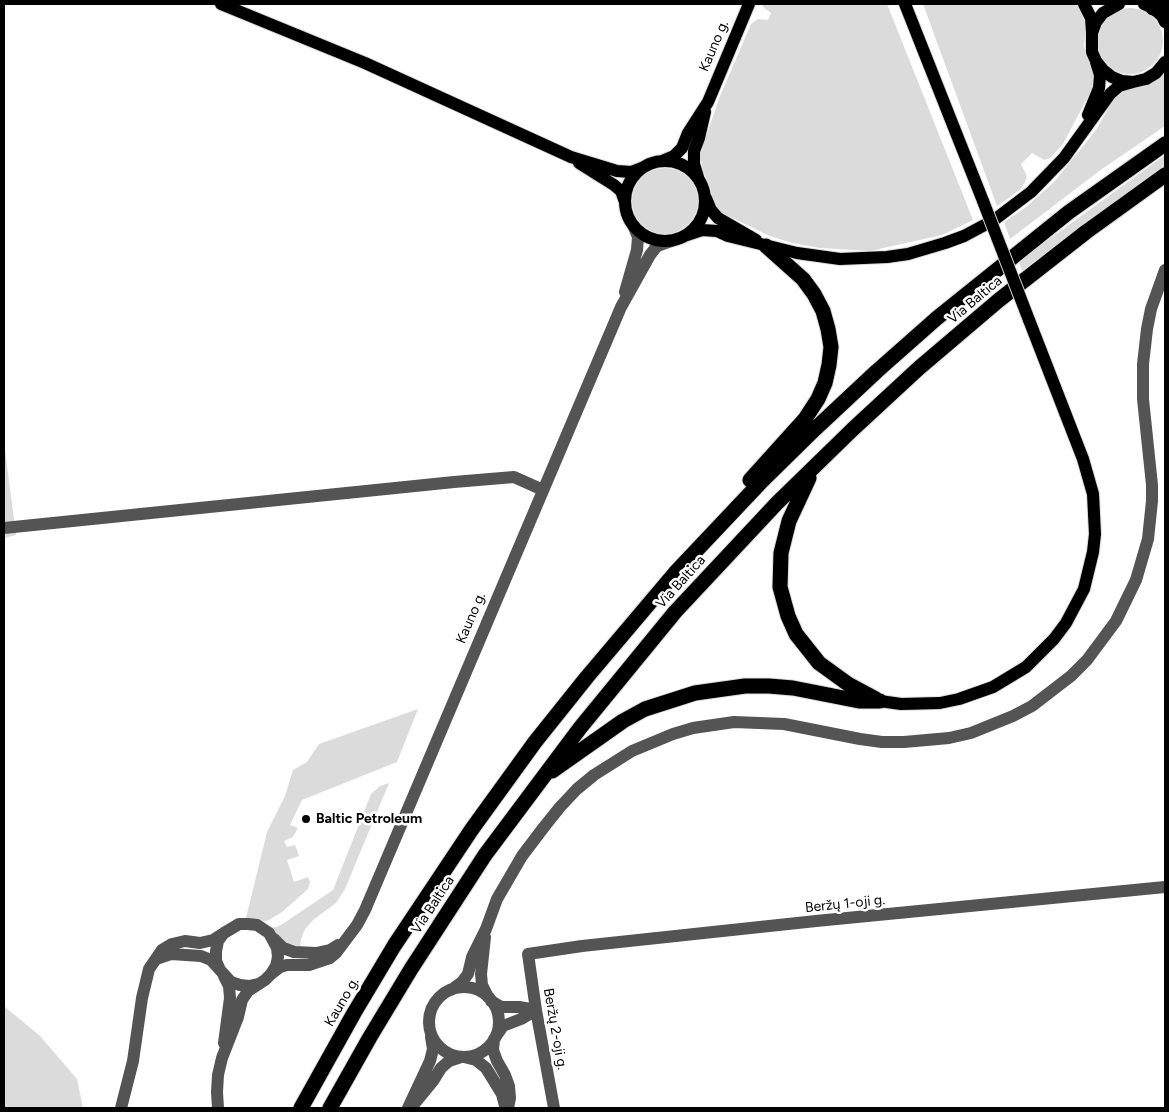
<!DOCTYPE html>
<html>
<head>
<meta charset="utf-8">
<style>
  body { margin:0 }
  #map { position:relative; width:1169px; height:1112px; overflow:hidden; background:#fff; font-family:Figtree,sans-serif }
  canvas { display:block }
  .frame { position:absolute; inset:0; border:5px solid #000; pointer-events:none }
</style>
</head>
<body>
<div id="map">
<canvas width="1169" height="1112"></canvas>
<div class="frame"></div>
</div>
<script>
const ctx = document.querySelector('canvas').getContext('2d');
ctx.lineJoin = 'round';
function fill(path, color) { ctx.fillStyle = color; ctx.fill(path, 'evenodd'); }
const shape = rows => new Path2D(rows.map(r => 'M' + r).join(''));
function strokePath(path, color, width, dash) { ctx.strokeStyle = color; ctx.lineWidth = width; ctx.lineCap = dash ? 'butt' : 'round'; ctx.setLineDash(dash || []); ctx.stroke(path); }
function label(font, color, halo, rows, align = 'center') {
  ctx.font = font + ' Figtree,sans-serif'; ctx.lineWidth = 5; ctx.setLineDash([]); ctx.textBaseline = 'middle'; ctx.strokeStyle = halo; ctx.fillStyle = color; for (const [text, x, y, turn = 0] of rows) {
    ctx.save(); ctx.translate(x, y); ctx.rotate((+turn || 0) * Math.PI / 180); ctx.textAlign = isNaN(turn) ? turn : align; if (halo) ctx.strokeText(text, 0, 0); ctx.fillText(text, 0, 0); ctx.restore();
  }
}
fill(shape([
  [762,4,887,4,973,220,942,235,870,251,820,248,792,243,770,236,722,213,713,202,710,186,703,171,700,154,720,96,751,24,758,19,768,20,771,13,764,8],
  [923,4,1076,4,1082,13,1086,28,1084,46,1093,72,1093,87,1063,144,1050,158,1044,160,1032,153,1021,164,1027,176,1025,182,1020,190,997,206],
  '1097 41a33 33 0 1 1 66 0a33 33 0 1 1-66 0Z',
  [1165,72,1165,126,1102,169,1010,239,1004,222,1026,207,1054,182,1096,130,1115,96,1121,91,1162,75],
  [1165,155,1165,166,1085,223,1022,271,1019,261],
  '632 201a33 33 0 1 1 66 0a33 33 0 1 1-66 0Z',
  [4,442,16,535,4,538],
  [418,709,397,762,302,800,290,825,298,828,293,837,284,841,287,847,295,845,299,856,287,860,294,882,308,877,310,882,308,889,282,912,269,920,265,921,246,918,267,832,285,796,293,770,307,762,319,744],
  [389,783,345,889,336,903,313,920,305,929,301,939,300,949,292,948,268,928,277,927,284,923,333,890,371,794,380,786],
  [4,1006,40,1036,77,1079,83,1108,4,1108]
]), '#dbdbdb');
const major = shape([
  [221,4,365,63,571,157,617,171,631,172,644,167],
  [905,4,983,201],
  [1084,4,1091,18,1092,32],
  [1119,4,1103,13,1096,22,1092,33,1092,52,1096,61,1103,70,1112,77,1122,81,1133,82,1146,79,1156,73,1165,62],
  [1144,4,1153,8,1162,16,1165,22],
  [1088,115,1099,88,1100,75,1096,62],
  [662,161,674,156,682,148,688,133,708,102,749,4],
  '625 201a40 40 0 1 1 80 0a40 40 0 1 1-80 0Z',
  [579,163,614,185,621,191,625,202],
  [698,177,694,164,694,151,699,138,705,112],
  [706,198,711,210,718,218,756,240],
  [687,235,702,230,717,231,728,236,797,253,840,259,887,257,908,254,945,243,964,236,994,220,1031,192,1064,158,1110,94,1119,86,1133,82],
  [880,701,901,704,940,703,959,699,993,687,1026,667,1054,639,1066,623,1084,589,1093,552,1095,534,1093,494,1083,459,1029,320]
]);
const highway = shape([
  [1153,8,1165,12],
  [809,478,789,521,781,553,780,587,788,616,796,634,819,663,848,684,876,699],
  [750,480,805,419,818,399,825,383,829,365,831,347,828,329,823,311,814,294,803,279,766,246],
  [552,771,623,721,645,709,695,693,745,686,769,686,793,688,859,701,880,701],
  [301,1108,354,1013,394,946,472,829,535,742,587,677,675,573,760,483,815,429,877,371,937,318,1069,212,1165,144],
  [330,1108,370,1037,411,969,485,855,580,728,675,612,777,503,853,429,919,368,999,300,1086,232,1165,175]
]);
strokePath(major, '#dbdbdb', 14);
strokePath(highway, '#dbdbdb', 17);
strokePath(shape([
  [625,292,637,250,638,237,633,225],
  [4,528,454,482,514,477,543,490],
  [485,937,481,974,482,985,488,997],
  [274,939,283,948,294,952,316,953,330,950,338,945],
  [156,959,171,954,201,956,211,960,220,970],
  [271,974,280,967,287,965,309,965,330,958,336,953,357,925,365,910,621,307,650,255,657,246,671,241],
  '429 1022a35 35 0 1 1 70 0a35 35 0 1 1-70 0Z',
  [451,990,462,982,468,974,472,957,486,929,497,899,522,856,544,827,560,807,577,789,594,775,632,751,673,734,693,728,734,722,784,724,860,739,882,742,904,742,949,738,971,733,1013,716,1032,706,1071,676,1087,660,1116,621,1136,580,1148,539,1152,501,1152,485,1143,399,1143,364,1147,329,1151,309,1165,270],
  [491,1001,501,1007,519,1007,536,1010],
  [496,1036,503,1026,521,1019,536,1010],
  [494,1039,493,1050,497,1061,505,1075,509,1086,510,1098,508,1108],
  [224,1043,230,998,229,986,224,976],
  [464,1057,476,1060,486,1068,502,1094,505,1106],
  [415,1103,433,1081,441,1068,449,1061,461,1057],
  [121,1108,133,1061,142,998,149,969,162,950,172,944,185,941,200,943,213,940,224,933],
  [218,1108,217,1092,218,1075,222,1058,238,1017,242,1000,248,991,265,980,271,974,276,966,278,957,277,948,269,933,257,925,248,924,239,924,224,933,218,941,216,951,216,961,220,970,231,982,240,985,249,986,258,984],
  [408,1108,430,1061,433,1049,431,1037],
  [554,1108,536,1010,528,954,582,946,816,921,1165,887]
]), '#545454', 12);
strokePath(major, '#000', 12);
strokePath(highway, '#000', 15);
const majorBridge = shape([
  [983,201,1029,320]
]);
strokePath(majorBridge, '#dbdbdb', 14, []);
strokePath(majorBridge, '#000', 12);
for (const [x, y, r, color] of [
  [306,819,5,"#000"]
]) { const dot = new Path2D(); dot.arc(x, y, r, 0, 2 * Math.PI); ctx.fillStyle = color; ctx.fill(dot); strokePath(dot, '#fff', 2); }
label('14px', '#000', '#fff', [
  ["Kauno g.",714,46,-67],
  ["Via Baltica",975,300,-40],
  ["Via Baltica",681,582,-48],
  ["Kauno g.",471,618,-67],
  ["Beržų 1-oji g.",845,904,-6],
  ["Via Baltica",433,905,-57],
  ["Kauno g.",342,1002,-60],
  ["Beržų 2-oji g.",555,1029,80]
]);
label('bold 14px', '#000', '#fff', [
  ["Baltic Petroleum",316,819]
], 'left');
</script>
</body>
</html>
